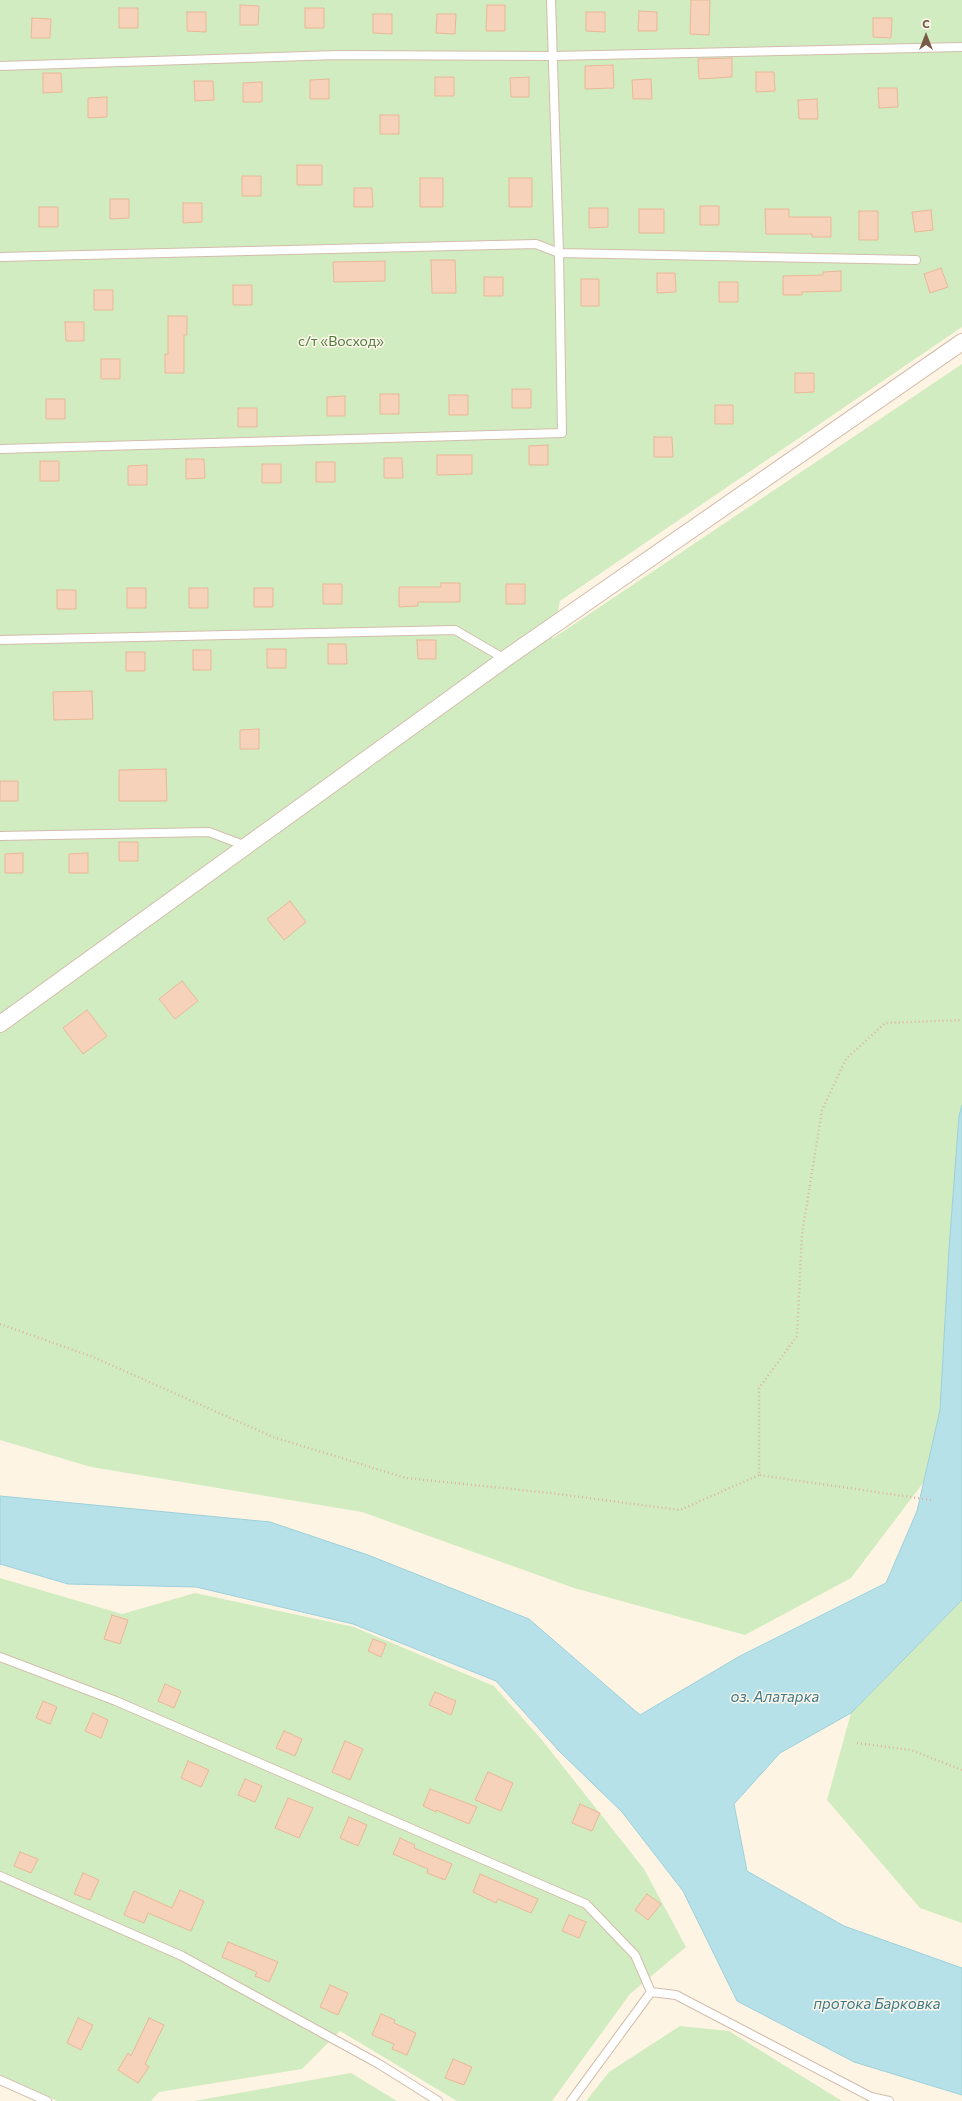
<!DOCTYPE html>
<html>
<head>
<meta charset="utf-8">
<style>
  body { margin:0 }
  #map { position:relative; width:962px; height:2101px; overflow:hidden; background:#fef4e3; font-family:Commissioner,sans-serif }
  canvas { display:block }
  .north { position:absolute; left:906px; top:16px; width:40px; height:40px; -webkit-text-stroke:3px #fff7eb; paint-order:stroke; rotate:0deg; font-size:11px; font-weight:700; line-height:16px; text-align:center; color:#785947 }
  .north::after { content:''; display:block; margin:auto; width:14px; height:18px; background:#785947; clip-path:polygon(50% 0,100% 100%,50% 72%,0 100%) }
</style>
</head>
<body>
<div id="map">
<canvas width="962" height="2101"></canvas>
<div class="north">С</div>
</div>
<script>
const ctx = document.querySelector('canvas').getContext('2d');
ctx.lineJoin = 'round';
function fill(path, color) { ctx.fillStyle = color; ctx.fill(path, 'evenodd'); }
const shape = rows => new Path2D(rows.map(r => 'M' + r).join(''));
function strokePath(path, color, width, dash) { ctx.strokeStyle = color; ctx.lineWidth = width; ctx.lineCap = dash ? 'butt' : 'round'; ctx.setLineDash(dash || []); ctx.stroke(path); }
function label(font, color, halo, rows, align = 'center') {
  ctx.font = font + ' Commissioner,sans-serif'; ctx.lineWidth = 3; ctx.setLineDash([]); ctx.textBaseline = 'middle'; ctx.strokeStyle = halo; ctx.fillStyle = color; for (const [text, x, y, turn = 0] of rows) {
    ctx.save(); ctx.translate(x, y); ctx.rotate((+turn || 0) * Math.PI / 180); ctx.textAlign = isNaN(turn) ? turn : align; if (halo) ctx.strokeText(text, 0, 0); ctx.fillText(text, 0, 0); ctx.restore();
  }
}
fill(shape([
  [0,0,962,0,962,327,560,601,552,639,962,364,962,1218,945,1454,851,1578,745,1635,574,1588,362,1512,91,1467,0,1440],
  [0,1578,122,1614,195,1593,354,1627,494,1686,542,1740,644,1869,686,1947,630,1994,552,2101,457,2101,340,2031,302,2069,159,2092,151,2101,57,2101,0,2075],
  [962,1600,962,1923,920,1908,827,1800,851,1713],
  [680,2026,729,2031,842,2101,586,2101,609,2072],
  [351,2073,397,2101,194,2101]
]), '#d2ecc1');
const water = shape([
  [962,1105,962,1600,851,1713,780,1753,734,1804,747,1871,844,1926,962,1968,962,2095,854,2062,737,2001,683,1891,622,1812,559,1751,496,1681,353,1624,196,1587,68,1584,0,1564,0,1496,270,1522,368,1555,529,1619,640,1715,740,1656,886,1583,917,1511,940,1410,949,1249,959,1116,962,1105]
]);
fill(water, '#b7e1e9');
strokePath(water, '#9cd0db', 1);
const building = shape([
  [691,0,710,0,709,35,690,34,691,0],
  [240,5,259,6,258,25,240,25,240,5],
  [487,5,505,5,505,31,486,31,487,5],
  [119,8,138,8,138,28,119,28,119,8],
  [305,8,324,8,324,28,305,28,305,8],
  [639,11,657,12,657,31,638,31,639,11],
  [187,12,206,12,206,32,187,31,187,12],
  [586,12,605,12,605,32,586,31,586,12],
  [373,14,392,14,392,34,373,33,373,14],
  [437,14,456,14,455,34,436,33,437,14],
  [32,18,51,19,50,38,31,38,32,18],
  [873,18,892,18,891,38,873,37,873,18],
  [732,58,732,77,699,79,698,59,732,58],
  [613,65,614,88,585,89,585,66,613,65],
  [756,72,774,72,775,91,756,92,756,72],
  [43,73,61,73,62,92,43,93,43,73],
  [435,77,454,77,454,96,435,96,435,77],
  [529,77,529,97,511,97,510,78,529,77],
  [329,79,329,99,310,99,310,80,329,79],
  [651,79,652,99,633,99,632,80,651,79],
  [194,81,213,81,214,100,195,101,194,81],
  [262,82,262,102,243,102,243,83,262,82],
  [878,88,897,88,898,107,879,108,878,88],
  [107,97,107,117,88,118,88,98,107,97],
  [817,99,818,119,799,119,798,100,817,99],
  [380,115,399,115,399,134,380,134,380,115],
  [297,165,322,165,322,185,297,185,297,165],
  [242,176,261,176,261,196,242,196,242,176],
  [420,178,443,178,443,207,420,207,420,178],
  [509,178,532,178,532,207,509,207,509,178],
  [354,188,372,188,373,207,354,207,354,188],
  [110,199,129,199,129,218,110,219,110,199],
  [183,203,202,203,202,222,183,223,183,203],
  [700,206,719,206,719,225,700,225,700,206],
  [39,207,58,207,58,227,39,227,39,207],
  [589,208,608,208,608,227,589,228,589,208],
  [639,209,664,209,664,233,639,233,639,209],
  [765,209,789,209,789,217,831,217,831,237,812,237,812,234,766,234,765,209],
  [931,210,933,230,915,232,912,212,931,210],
  [859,211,878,211,878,240,859,240,859,211],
  [431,260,455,260,456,293,432,293,431,260],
  [385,261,385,281,334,282,333,262,385,261],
  [941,268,948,287,930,293,924,274,941,268],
  [841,271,841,291,802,292,802,295,783,295,783,276,823,275,823,272,841,271],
  [657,273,675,273,676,292,657,293,657,273],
  [484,277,503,277,503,296,484,296,484,277],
  [581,279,599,279,599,306,581,306,581,279],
  [719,282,738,282,738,302,719,302,719,282],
  [233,285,252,285,252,305,233,305,233,285],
  [94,290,113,290,113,310,94,310,94,290],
  [168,316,187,316,187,335,184,335,184,373,165,373,165,354,168,354,168,316],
  [65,322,84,322,84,341,66,341,65,322],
  [101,359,120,359,120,379,101,379,101,359],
  [795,373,814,373,814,392,795,393,795,373],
  [512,389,531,389,531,408,512,408,512,389],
  [380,394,399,394,399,414,380,414,380,394],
  [449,395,468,395,468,415,449,415,449,395],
  [345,396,345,416,327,416,327,397,345,396],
  [46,399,65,399,65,419,46,419,46,399],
  [715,405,733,405,733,424,715,424,715,405],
  [238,408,257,408,257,427,238,427,238,408],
  [654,437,672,437,673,457,654,457,654,437],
  [548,445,548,465,529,465,529,446,548,445],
  [437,455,472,455,472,474,437,475,437,455],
  [384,458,402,458,403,478,384,478,384,458],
  [186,459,204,459,205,478,186,479,186,459],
  [40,461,59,461,59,481,40,481,40,461],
  [316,462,335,462,335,482,316,482,316,462],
  [262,464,281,464,281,483,262,483,262,464],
  [147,465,147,485,128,485,128,466,147,465],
  [441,583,460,583,460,602,418,602,418,606,399,607,399,587,441,587,441,583],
  [323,584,342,584,342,604,323,604,323,584],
  [506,584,525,584,525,604,506,604,506,584],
  [127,588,146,588,146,608,127,608,127,588],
  [189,588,208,588,208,608,189,608,189,588],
  [254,588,273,588,273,607,254,607,254,588],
  [57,590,76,590,76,609,57,609,57,590],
  [417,640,436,640,436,659,418,659,417,640],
  [328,644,346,644,347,664,328,664,328,644],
  [267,649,286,649,286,668,267,668,267,649],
  [193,650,211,650,211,670,193,670,193,650],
  [126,652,145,652,145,671,126,671,126,652],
  [92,691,93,719,54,720,53,692,92,691],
  [259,729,259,749,240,749,240,730,259,729],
  [166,769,167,801,119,801,119,770,166,769],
  [0,781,18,781,18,801,0,801,0,781],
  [119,842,138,842,138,861,119,861,119,842],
  [23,853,23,873,5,873,5,854,23,853],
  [88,853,88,873,69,873,69,854,88,853],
  [290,901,306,922,284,940,267,919,290,901],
  [182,981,198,1001,175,1019,159,999,182,981],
  [87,1010,107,1036,83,1054,63,1028,87,1010],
  [112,1615,128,1620,120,1644,104,1639,112,1615],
  [373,1639,386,1644,381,1657,368,1651,373,1639],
  [165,1684,181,1691,174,1708,158,1701,165,1684],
  [435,1692,456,1701,451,1715,429,1705,435,1692],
  [43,1701,57,1707,50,1724,36,1718,43,1701],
  [93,1713,108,1720,101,1738,85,1731,93,1713],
  [284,1731,302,1739,295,1756,276,1748,284,1731],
  [345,1741,363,1749,350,1780,332,1772,345,1741],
  [188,1761,209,1770,201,1787,181,1778,188,1761],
  [488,1772,513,1783,501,1811,475,1800,488,1772],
  [245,1779,262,1786,255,1802,238,1795,245,1779],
  [430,1789,477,1807,469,1824,436,1810,436,1812,423,1806,430,1789],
  [288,1798,313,1808,299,1838,275,1828,288,1798],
  [580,1804,600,1813,592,1831,572,1823,580,1804],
  [349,1817,367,1825,358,1846,340,1838,349,1817],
  [400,1838,415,1845,414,1848,452,1864,445,1880,427,1873,428,1869,393,1854,400,1838],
  [20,1852,38,1859,31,1873,14,1866,20,1852],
  [83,1873,99,1880,90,1900,74,1894,83,1873],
  [480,1874,538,1899,531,1913,498,1899,496,1903,473,1892,480,1874],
  [180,1890,204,1901,191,1931,148,1913,144,1923,124,1915,134,1891,172,1908,180,1890],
  [647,1894,661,1904,648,1920,635,1910,647,1894],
  [569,1915,586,1922,579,1938,562,1931,569,1915],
  [228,1942,278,1962,269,1982,255,1976,257,1972,222,1957,228,1942],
  [330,1985,348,1993,338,2015,320,2007,330,1985],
  [381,2014,395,2020,394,2023,416,2033,407,2055,392,2049,394,2044,372,2035,381,2014],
  [78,2018,93,2025,81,2050,67,2043,78,2018],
  [149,2018,164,2025,145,2064,149,2067,138,2083,118,2070,128,2053,131,2056,149,2018],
  [453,2059,472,2067,464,2085,445,2078,453,2059]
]);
fill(building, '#f5d2b9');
strokePath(building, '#e9b899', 1);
const service = shape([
  [0,66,337,55,553,56,962,47],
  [0,257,536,244,559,253,916,260],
  [0,449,562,433,559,253,551,0],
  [0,640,455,630,505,659],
  [0,836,209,832,246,846],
  [0,1657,116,1701,586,1904,635,1955,651,1992,571,2101],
  [0,1876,182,1956,379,2064,438,2101],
  [651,1992,676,1995,871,2097,889,2101],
  [0,2080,47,2101]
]);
const minor = shape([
  [0,1024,505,659,962,342]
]);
strokePath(service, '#d2bdab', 10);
strokePath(minor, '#d2bdab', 18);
strokePath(shape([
  [0,1324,93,1357,273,1437,406,1478,550,1493,680,1510,759,1475],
  [931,1500,759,1475,759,1388,797,1336,802,1234,822,1110,846,1059,885,1023,962,1020],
  [857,1743,911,1750,962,1770]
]), '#dab59c', 2.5, [1, 3]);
strokePath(service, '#fff', 8);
strokePath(minor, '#fff', 16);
label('14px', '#4c793c', '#fff7eb', [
  ["с/т «Восход»",341,341]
]);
label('italic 15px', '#3d7886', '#fff7eb', [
  ["оз. Алатарка",775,1697],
  ["протока Барковка",877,2004]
]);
</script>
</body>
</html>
